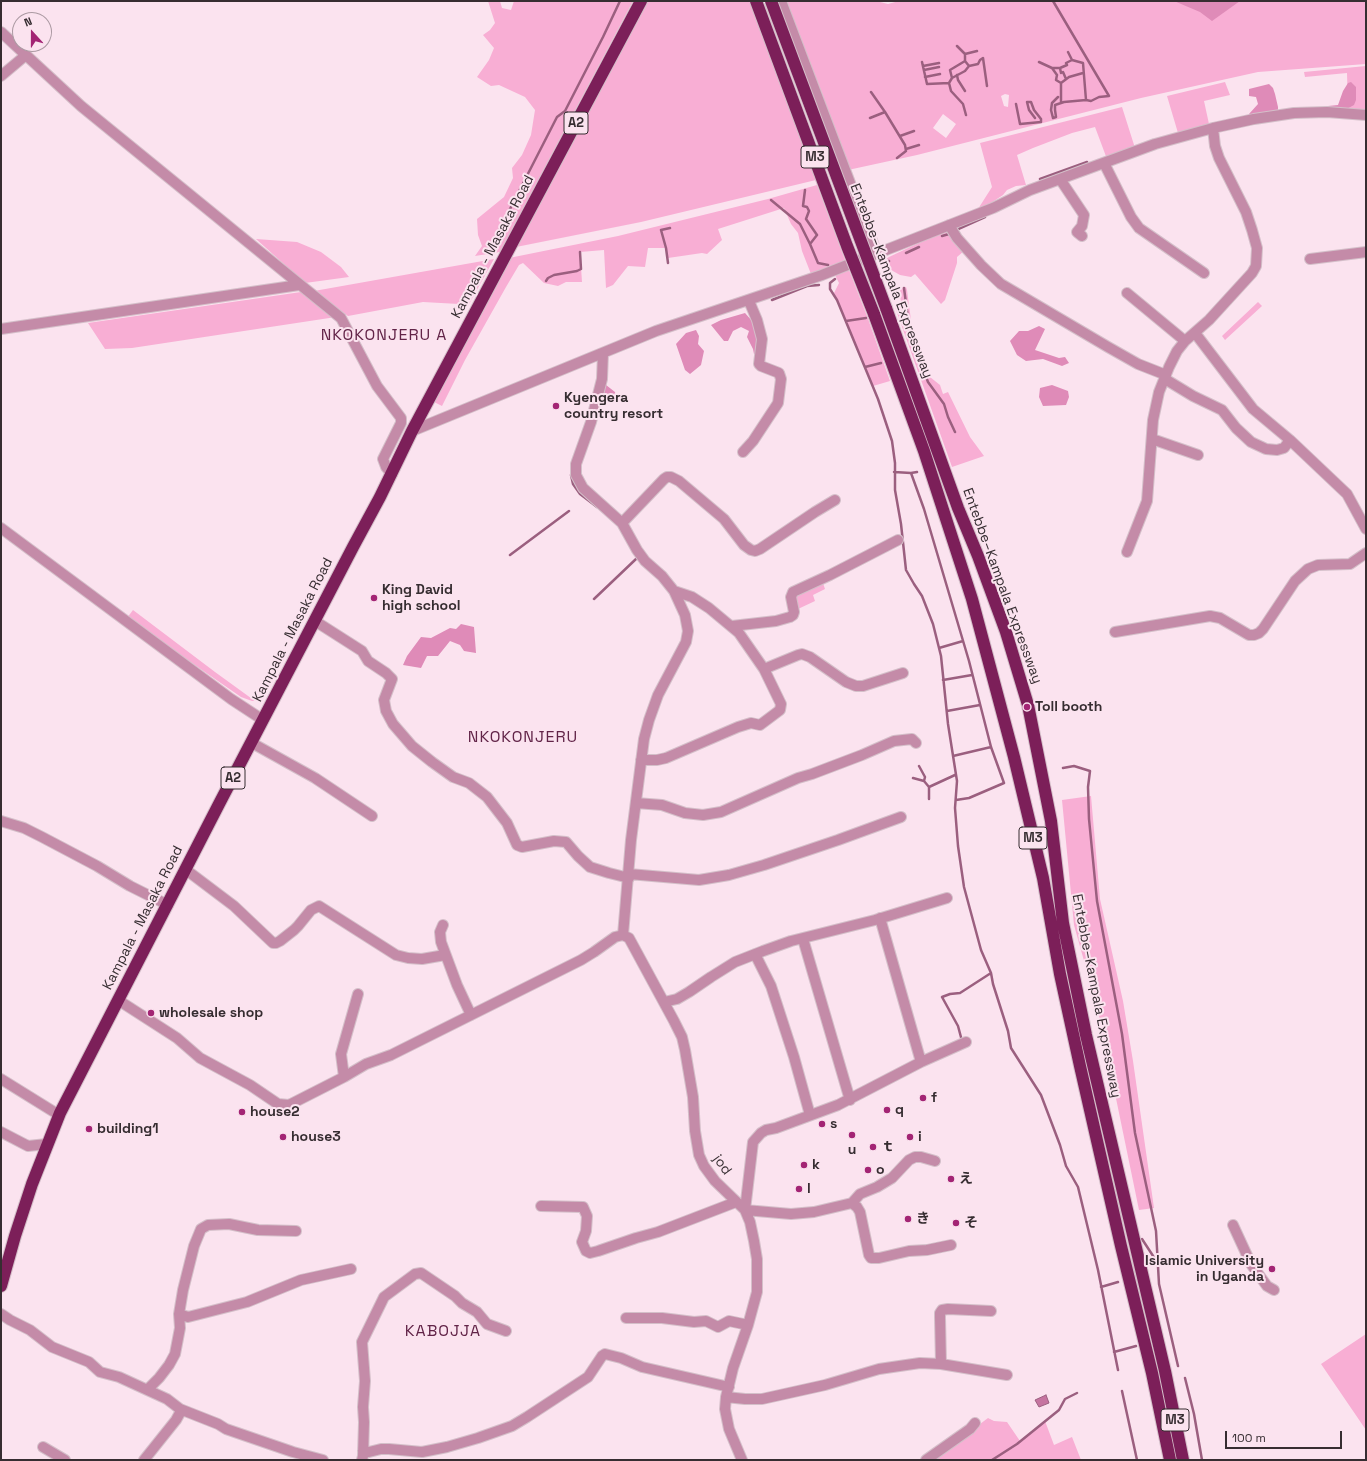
<!DOCTYPE html>
<html>
<head>
<meta charset="utf-8">
<style>
  body { margin:0 }
  #map { position:relative; width:1367px; height:1461px; overflow:hidden; background:#fbe3ef; font-family:"Space Grotesk",sans-serif }
  canvas { display:block }
  .frame { position:absolute; inset:0; border:2px solid #362d31; pointer-events:none }
  .north { position:absolute; left:12px; top:12px; width:40px; height:40px; box-sizing:border-box; background:#fbe3ef; border:1px solid #ac9aa3; border-radius:50%; rotate:339deg; font-size:11px; font-weight:700; line-height:16px; text-align:center; color:#362d31 }
  .north::after { content:''; display:block; margin:auto; width:14px; height:18px; background:#a32474; clip-path:polygon(50% 0,100% 100%,50% 72%,0 100%) }
  .scale { position:absolute; left:1225px; top:1431px; width:117px; height:18px; box-sizing:border-box; border:2px solid #362d31; border-top:0; padding-left:5px; font-size:12px; line-height:14px; white-space:nowrap; color:#362d31; -webkit-text-stroke:3px #fbe3ef; paint-order:stroke }
</style>
</head>
<body>
<div id="map">
<canvas width="1367" height="1461"></canvas>
<div class="frame"></div>
<div class="north">N</div>
<div class="scale">100 m</div>
</div>
<script>
const ctx = document.querySelector('canvas').getContext('2d');
ctx.lineJoin = 'round';
function fill(path, color) { ctx.fillStyle = color; ctx.fill(path, 'evenodd'); }
const shape = rows => new Path2D(rows.map(r => 'M' + r).join(''));
function strokePath(path, color, width, dash) { ctx.strokeStyle = color; ctx.lineWidth = width; ctx.lineCap = dash ? 'butt' : 'round'; ctx.setLineDash(dash || []); ctx.stroke(path); }
function label(font, color, halo, rows, align = 'center') {
  ctx.font = font + ' "Space Grotesk","Noto Sans SC","Noto Sans JP",sans-serif'; ctx.lineWidth = 4; ctx.setLineDash([]); ctx.textBaseline = 'middle'; ctx.strokeStyle = halo; ctx.fillStyle = color; for (const [text, x, y, turn = 0] of rows) {
    ctx.save(); ctx.translate(x, y); ctx.rotate((+turn || 0) * Math.PI / 180); ctx.textAlign = isNaN(turn) ? turn : align; if (halo) ctx.strokeText(text, 0, 0); ctx.fillText(text, 0, 0); ctx.restore();
  }
}
fill(shape([
  [488,1,500,1,502,8,511,10,514,1,633,1,500,252,475,256,482,246,478,235,477,219,504,197,513,178,512,168,522,155,531,135,535,110,525,97,499,85,491,86,477,77,489,60,494,48,483,35,490,30,495,23],
  [647,1,750,1,816,180,641,222,516,247],
  [785,1,876,1,888,4,899,1,1366,1,1366,64,1258,72,1141,98,917,155,848,170,822,93],
  [1005,94,1009,95,1008,107,1004,106,1001,96],
  [943,114,956,124,946,138,933,128],
  [1366,66,1366,112,1348,110,1347,73,1305,77,1304,72],
  [1225,82,1230,95,1204,101,1209,124,1178,133,1167,96],
  [1122,107,1135,148,1107,159,1095,127,1072,133,1033,148,1017,155,1026,185,1016,186,1007,190,1003,195,991,203,978,209,992,187,980,143],
  [817,185,845,260,831,267,811,274,802,251,798,233,791,224,784,208,718,229,722,240,707,254,702,253,668,258,666,248,648,248,645,267,628,266,613,285,606,288,604,250,580,252,582,282,566,282,558,286,544,283,523,263,519,265,506,287,465,360,442,406,434,402,509,258,618,236,768,199],
  [946,230,964,251,957,257,957,263,945,300,941,304,915,274,911,277,900,275,884,266,884,260,889,257],
  [256,239,297,242,321,252,341,267,349,277,305,283],
  [494,259,468,306,459,304,423,302,348,316,314,291],
  [849,270,867,316,890,381,873,386,834,293,839,283,835,275],
  [906,287,907,290,912,328,930,377,940,385,943,394,948,392,970,437,984,456,952,467,895,307,901,301,899,293,901,288],
  [301,292,336,317,132,348,105,349,88,323],
  [1258,302,1262,306,1225,340,1222,336],
  [823,583,825,589,813,595,815,601,798,609,792,596],
  [133,610,215,672,255,701,252,701,241,697,127,618],
  [1091,796,1100,899,1123,1001,1133,1061,1154,1208,1139,1210,1098,1011,1074,925,1062,800],
  [1366,1334,1366,1430,1321,1364],
  [988,1418,994,1421,1007,1422,1020,1441,1045,1421,1054,1445,1072,1437,1081,1460,932,1460]
]), '#f8aed4');
fill(shape([
  [1174,1,1240,1,1212,21,1200,12],
  [1351,82,1356,87,1356,100,1354,105,1341,112,1327,109,1328,106,1338,105,1343,91,1348,83],
  [1269,84,1273,88,1275,94,1278,107,1278,112,1257,117,1249,114,1258,104,1256,97,1249,96,1249,89],
  [745,313,753,322,760,339,756,355,754,354,753,349,747,337,749,331,741,327,733,331,728,341,724,341,711,325,721,320],
  [1039,326,1045,329,1035,350,1059,358,1065,357,1069,363,1062,366,1043,359,1026,361,1017,355,1010,341,1019,331,1028,331],
  [696,330,699,336,698,344,704,351,701,365,690,374,685,370,676,344,686,333],
  [604,385,606,385,615,392,616,397,610,400,601,397],
  [1052,385,1068,391,1069,397,1066,405,1043,406,1039,397,1040,388],
  [461,624,474,627,476,653,464,651,460,645,450,641,438,656,427,656,421,668,403,665,407,656,421,637,431,638,450,628,456,629]
]), '#df8bb8');
const water = shape([
  [1046,1395,1049,1403,1039,1407,1035,1400,1046,1395]
]);
fill(water, '#c674a0');
strokePath(water, '#9b5f7f', 1);
strokePath(shape([
  [1053,1,1109,96,1099,97,1091,101,1086,100,1064,102,1055,105,1055,110,1056,117,1053,118,1051,110,1052,103,1058,97],
  [957,46,965,54,965,61,950,70,952,78,949,83,951,91,963,104,966,115],
  [1068,52,1072,60,1083,63,1086,100],
  [965,54,977,51],
  [922,62,927,84,949,83],
  [1039,62,1052,68,1057,75,1056,80,1061,83],
  [923,66,939,63],
  [969,66,978,64,980,60,983,58,987,86],
  [1052,68,1060,68,1067,65,1066,63,1072,60],
  [1060,68,1061,73,1063,72,1066,79],
  [924,70,939,67],
  [957,75,958,80,965,91],
  [925,77,940,74],
  [952,78,965,71,969,66,965,61],
  [871,92,885,112,905,145,906,151,897,158],
  [1061,103,1061,83,1069,77,1083,73],
  [1016,104,1020,124,1041,122,1041,119,1034,110,1031,102,1027,102,1029,110,1035,118],
  [870,118,885,112],
  [900,136,914,131],
  [906,149,919,145],
  [1040,179,1087,162],
  [805,190,803,206,807,207,809,211,806,219,817,235,810,244],
  [771,200,800,224,810,244,818,263,828,265],
  [956,230,985,217],
  [942,236,949,234],
  [491,246,557,117,565,111,603,37,620,1],
  [906,253,919,247],
  [668,263,666,248,661,230,670,228],
  [883,263,889,261],
  [835,279,830,283,830,289,837,300,878,399,892,441,895,463,895,490,901,524,906,570,914,584,922,596,933,624,941,656,948,724,957,781,955,808,958,846,964,887,981,950,991,973,993,984,1008,1031,1011,1048,1041,1095,1060,1145,1066,1166,1078,1187,1098,1270,1118,1370],
  [546,281,548,278,554,275,577,271,581,269,580,252],
  [904,288,910,334,928,382,944,404,948,417,955,432],
  [772,300,807,286,819,285],
  [846,321,866,318],
  [865,367,881,363],
  [894,472,911,473,917,472],
  [911,473,924,509,969,661,991,747,1004,783,969,798,956,800],
  [571,475,573,484,580,494,597,507],
  [510,555,569,511],
  [594,599,636,559],
  [939,648,963,641],
  [943,680,972,675],
  [947,711,980,705],
  [953,756,991,747],
  [919,766,925,777,924,781,929,787,955,775],
  [1063,768,1074,766,1090,771,1088,787,1089,819,1097,901,1122,1034,1135,1133,1156,1231,1159,1284,1178,1366],
  [913,778,924,781],
  [929,799,929,787],
  [962,1041,958,1026,942,997,950,994,960,993,991,973],
  [1142,1239,1157,1262],
  [1101,1287,1118,1282],
  [1114,1352,1136,1346],
  [1185,1378,1194,1414,1202,1460],
  [1122,1391,1137,1460],
  [992,1460,1017,1444,1059,1410,1065,1399,1077,1393]
]), '#9b5f7f', 2.5);
const minor = shape([
  [781,1,877,254],
  [1,32,81,106,341,318,377,386,401,418,401,423,383,459,386,467,392,474],
  [1,76,26,55],
  [1104,163,1131,217,1139,228,1204,273],
  [1060,179,1084,215,1082,226,1077,232,1082,236],
  [949,225,957,238,981,265,1001,284,1108,347,1138,364,1166,375],
  [1310,259,1366,252],
  [1127,293,1185,341],
  [1,329,299,285],
  [1195,333,1253,409,1290,440,1347,494,1366,529],
  [603,353,602,379,591,422,576,464,576,475,583,488,622,523,637,550,645,561,662,576,674,591,685,615,688,631,686,642,658,695,649,720,644,739,631,840,623,935],
  [1165,379,1193,396,1222,410,1236,428,1251,442,1266,449,1277,450,1284,448,1290,440],
  [412,431,656,331,822,275,993,208,1030,190,1155,144,1213,128,1254,119,1294,113,1327,112,1366,115],
  [1152,439,1198,455],
  [743,452,753,441,778,403,781,379,779,373,761,366,759,364,762,339,757,320,749,301],
  [622,523,664,479,667,477,671,477,679,481,724,519,744,545,751,550,755,551,760,549,815,512,835,500],
  [1,528,231,699,263,720],
  [1127,552,1147,501,1153,420,1159,392,1169,367,1177,351,1185,341,1209,320,1252,273,1256,266,1257,248,1252,230,1246,212,1219,158,1215,146,1213,128],
  [315,621,362,651,368,661,386,673,392,679,384,700,386,711,393,724,412,746,432,762,453,777,469,783,487,797,507,823,517,845,522,847,554,841,566,842,578,856,590,867,609,873,629,878],
  [732,626,776,621,790,617,793,615,794,612,791,597,793,592,830,575,898,540],
  [1115,632,1210,616,1220,618,1249,635,1254,635,1259,633,1263,629,1295,581,1308,569,1318,565,1350,564,1366,553],
  [764,669,798,655,802,654,810,657,846,682,856,686,863,686,903,673],
  [252,743,315,778,372,816],
  [641,760,657,760,666,758,738,727,751,723,760,725,780,710,781,704,764,669,739,633,709,608,692,597,674,591],
  [636,803,662,805,685,813,703,815,721,812,798,778,812,774,862,755,894,741,912,739,916,743],
  [1,821,24,828,42,837,97,866,130,886,168,905],
  [185,869,234,906,273,943,276,943,280,941,294,930,298,926,311,910,319,906,396,955,408,958,422,959,445,955],
  [629,874,699,880,729,875,764,865,838,840,901,817],
  [880,918,921,1062],
  [443,925,440,932,441,942,457,985,471,1015],
  [623,935,629,938,674,1021,682,1037,685,1050,693,1097,695,1131,699,1155,704,1166,715,1181,745,1210,791,1214,814,1212,852,1203,860,1194,877,1187,892,1178,909,1160,915,1157,921,1157,935,1161],
  [803,939,850,1100],
  [755,954,771,986,794,1057,810,1115],
  [118,1000,177,1038,200,1058,250,1085,278,1104,289,1105,344,1077,366,1064,391,1055,581,960,594,952,615,937,623,935],
  [664,1002,677,999,689,992,711,977,735,962,763,951,791,941,875,920,947,898],
  [344,1077,341,1054,358,994],
  [1,1079,59,1115],
  [1,1132,28,1146,47,1144],
  [852,1203,857,1207,860,1212,869,1255,871,1258,879,1258,909,1251,927,1250,951,1245],
  [541,1206,583,1207,587,1216,586,1231,582,1242,586,1251,590,1253,598,1251,636,1238,658,1232,736,1202],
  [1233,1225,1251,1264,1267,1286,1274,1290],
  [1,1314,10,1320,30,1330,52,1347,89,1362,100,1372,119,1377,167,1399,180,1409,218,1424,226,1429,293,1452,323,1460],
  [179,1314,188,1317,247,1302,301,1280,351,1269],
  [626,1318,662,1318,694,1322,706,1321,718,1327,729,1321,748,1325],
  [941,1364,940,1317,940,1313,942,1310,948,1309,991,1311],
  [147,1390,159,1378,169,1365,175,1354,180,1328,179,1314,183,1290,194,1246,201,1229,208,1225,229,1224,258,1230,296,1231],
  [726,1397,745,1399,762,1399,825,1385,879,1369,920,1363,941,1364,1007,1375],
  [43,1447,65,1460],
  [363,1451,369,1452,381,1449,389,1449,422,1452,447,1447,478,1438,512,1426,527,1417,588,1377,602,1356,605,1354,621,1358,642,1367,729,1387],
  [144,1460,176,1420,181,1411,180,1409],
  [362,1460,363,1456,364,1422,363,1407,365,1381,362,1342,384,1297,415,1274,421,1273,455,1296,462,1303,477,1312,487,1324,506,1331],
  [742,1460,729,1429,725,1409,726,1397,733,1368,748,1325,757,1292,757,1259,754,1241,750,1222,745,1210,753,1142,761,1133,766,1130,776,1128,838,1105,921,1062,966,1042],
  [926,1460,970,1429,975,1423]
]);
const highway = shape([
  [886,308,958,508,978,556,1006,632,1028,705,1051,821,1063,923,1086,1035,1165,1371,1183,1460],
  [874,314,924,451,972,599,1014,757,1043,878,1060,974,1080,1066,1121,1246,1152,1373,1170,1460],
  [1,1286,15,1236,32,1184,60,1113,219,804,353,547,380,497,412,431,641,1]
]);
strokePath(minor, '#d4bfc9', 12);
strokePath(highway, '#d4bfc9', 14);
strokePath(minor, '#c48ba8', 10);
strokePath(highway, '#7c1f59', 12);
const highwayBridge = shape([
  [756,1,847,246,874,314],
  [771,1,886,308]
]);
strokePath(highwayBridge, '#d4bfc9', 14, []);
strokePath(highwayBridge, '#7c1f59', 12);
for (const [x, y, r, color] of [
  [556,406,4,"#a32474"],
  [374,598,4,"#a32474"],
  [1027,707,4,"#a32474"],
  [151,1013,4,"#a32474"],
  [923,1098,4,"#a32474"],
  [887,1110,4,"#a32474"],
  [242,1112,4,"#a32474"],
  [822,1124,4,"#a32474"],
  [89,1129,4,"#a32474"],
  [852,1135,4,"#a32474"],
  [283,1137,4,"#a32474"],
  [910,1137,4,"#a32474"],
  [873,1147,4,"#a32474"],
  [804,1165,4,"#a32474"],
  [868,1170,4,"#a32474"],
  [951,1179,4,"#a32474"],
  [799,1189,4,"#a32474"],
  [908,1219,4,"#a32474"],
  [956,1223,4,"#a32474"],
  [1272,1269,4,"#a32474"]
]) { const dot = new Path2D(); dot.arc(x, y, r, 0, 2 * Math.PI); ctx.fillStyle = color; ctx.fill(dot); strokePath(dot, '#fbe3ef', 1.5); }
for (const [x, y, w] of [
  [576,123,24],
  [815,157,28],
  [233,778,24],
  [1033,838,28],
  [1175,1420,28]
]) { const box = new Path2D(); box.roundRect(x - w / 2, y - 11, w, 22, 3); ctx.fillStyle = '#fbe3ef'; ctx.fill(box); strokePath(box, '#362d31', 1); }
label('bold 13px', '#362d31', null, [
  ["A2",576,123],
  ["M3",815,157],
  ["A2",233,778],
  ["M3",1033,838],
  ["M3",1175,1420]
]);
label('14px', '#362d31', '#fbe3ef', [
  ["Kampala - Masaka Road",493,247,-62],
  ["Entebbe–Kampala Expressway",891,281,69],
  ["Entebbe–Kampala Expressway",1002,586,70],
  ["Kampala - Masaka Road",293,630,-63],
  ["Kampala - Masaka Road",143,918,-63],
  ["Entebbe–Kampala Expressway",1096,996,79],
  ["jod",722,1165,54]
]);
label('bold 14px', '#362d31', '#fbe3ef', [
  ["Kyengera",564,398],
  ["country resort",564,414],
  ["King David",382,590],
  ["high school",382,606],
  ["Toll booth",1035,707],
  ["wholesale shop",159,1013],
  ["f",931,1098],
  ["q",895,1110],
  ["house2",250,1112],
  ["s",830,1124],
  ["building1",97,1129],
  ["house3",291,1137],
  ["i",918,1137],
  ["ｔ",881,1147],
  ["u",852,1150,"center"],
  ["k",812,1165],
  ["o",876,1170],
  ["え",959,1179],
  ["l",807,1189],
  ["き",916,1219],
  ["そ",964,1223],
  ["Islamic University",1264,1261,"right"],
  ["in Uganda",1264,1277,"right"]
], 'left');
ctx.letterSpacing = '1px';
label('16px', '#622448', '#fbe3ef', [
  ["NKOKONJERU A",384,336],
  ["NKOKONJERU",523,738],
  ["KABOJJA",443,1332]
]);
ctx.letterSpacing = '0px';
</script>
</body>
</html>
